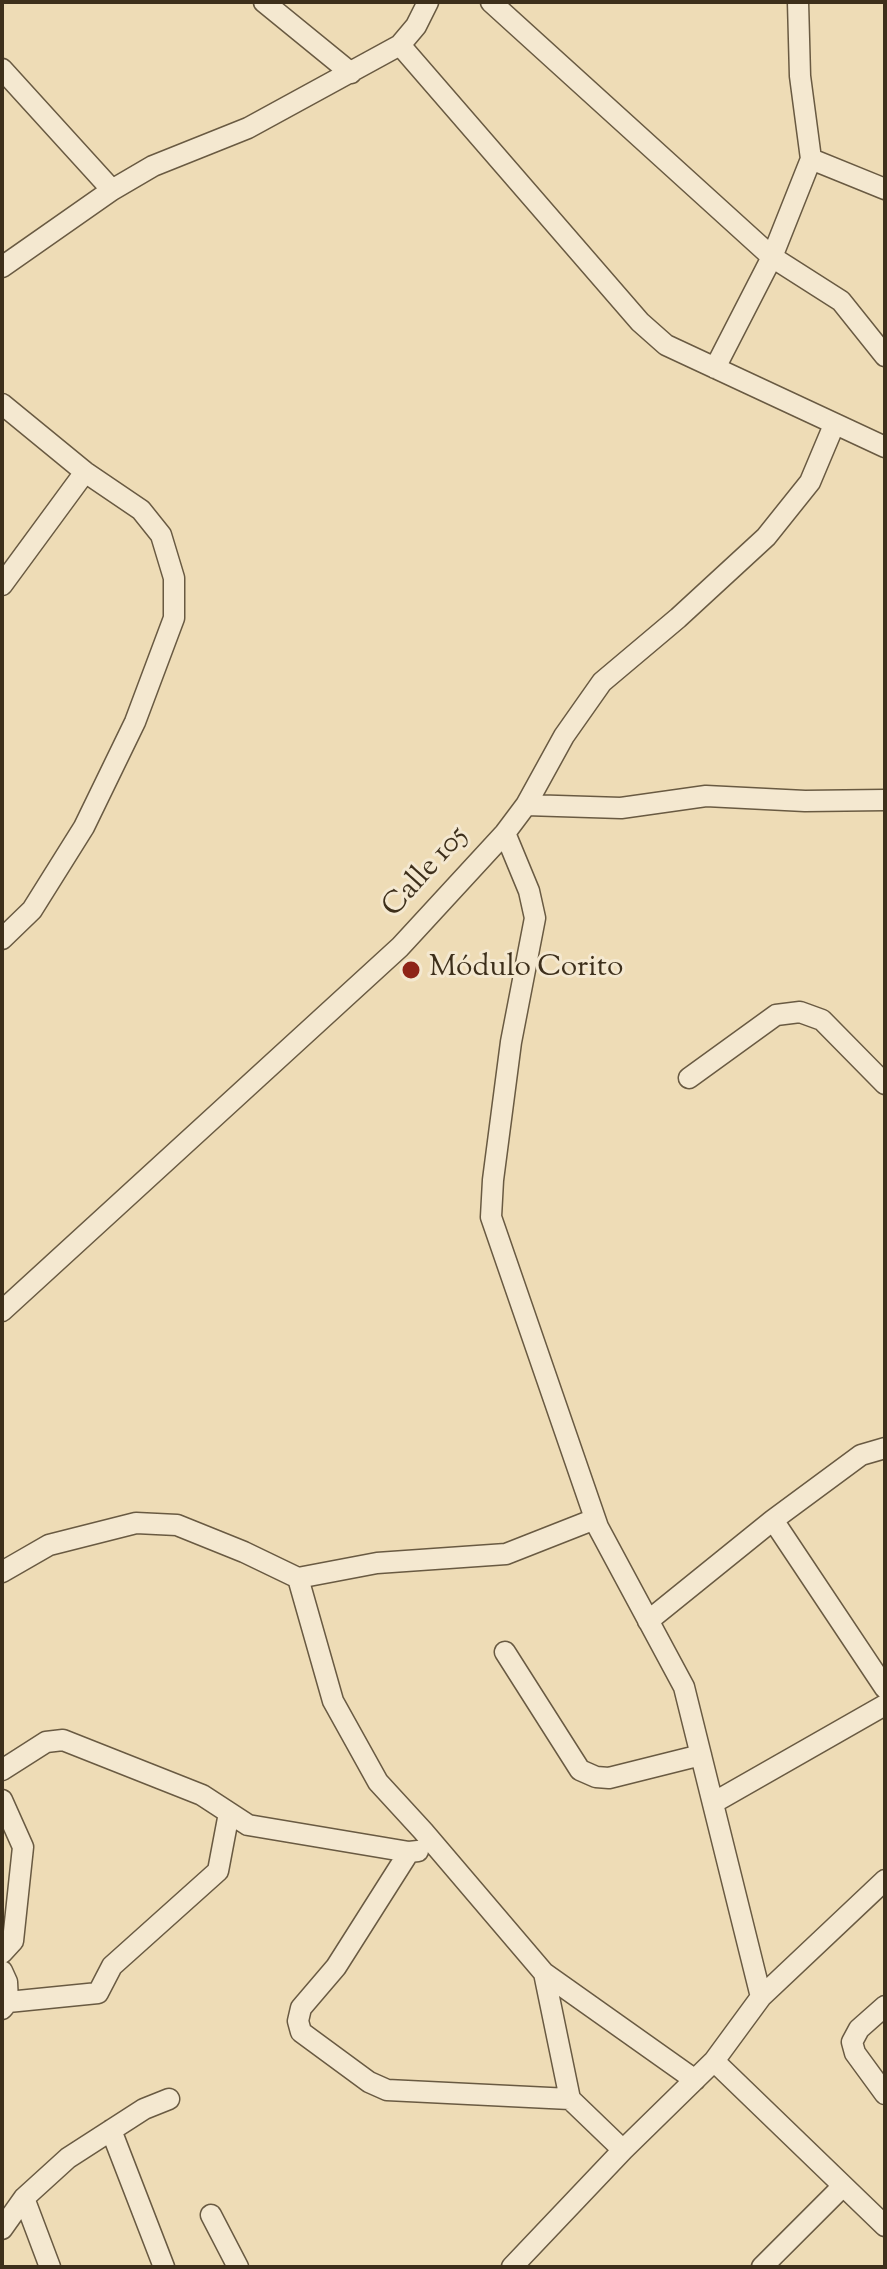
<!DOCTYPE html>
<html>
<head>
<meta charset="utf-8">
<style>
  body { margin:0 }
  #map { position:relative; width:887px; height:2269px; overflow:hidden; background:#eedcb6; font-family:"Sorts Mill Goudy",serif }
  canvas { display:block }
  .frame { position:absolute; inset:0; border:4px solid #3d2f1b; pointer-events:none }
</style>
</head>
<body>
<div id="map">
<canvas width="887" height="2269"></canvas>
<div class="frame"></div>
</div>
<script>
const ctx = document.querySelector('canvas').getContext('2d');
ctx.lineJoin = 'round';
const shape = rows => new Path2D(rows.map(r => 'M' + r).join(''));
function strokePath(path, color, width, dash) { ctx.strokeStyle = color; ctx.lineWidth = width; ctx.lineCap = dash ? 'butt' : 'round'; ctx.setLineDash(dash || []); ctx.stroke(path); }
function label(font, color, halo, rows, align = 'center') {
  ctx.font = font + ' "Sorts Mill Goudy",serif'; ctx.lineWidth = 6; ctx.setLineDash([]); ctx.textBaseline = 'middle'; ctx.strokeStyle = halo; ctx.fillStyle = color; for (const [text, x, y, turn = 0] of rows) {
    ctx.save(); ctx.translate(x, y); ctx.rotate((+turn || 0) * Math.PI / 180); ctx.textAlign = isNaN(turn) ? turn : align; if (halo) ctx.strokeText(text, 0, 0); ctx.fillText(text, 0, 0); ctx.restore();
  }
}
const minor = shape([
  [264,2,351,73],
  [491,2,772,257,841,301,885,356],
  [400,45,640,322,666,345,885,447],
  [2,69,112,190],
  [811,159,885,189],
  [2,267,112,190,153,166,248,128,400,45,416,26,428,2],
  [715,368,772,257,811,159,800,76,798,2],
  [2,404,85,472,141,510,161,535,174,578,174,618,135,722,84,827,32,910,2,939],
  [2,585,85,472],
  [526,805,621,808,706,796,805,801,885,800],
  [505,833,529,891,535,918,511,1042,493,1180,491,1217,598,1527,684,1687,761,1997],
  [689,1078,776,1015,800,1012,822,1020,885,1084],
  [2,1311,400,947,505,833,526,805,564,736,602,682,678,618,766,537,810,482,834,425],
  [773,1520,885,1688],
  [2,1572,49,1545,136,1523,177,1525,244,1552,298,1578,377,1563,506,1554,595,1519],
  [298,1578,333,1701,378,1782,423,1831,544,1973,695,2080],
  [648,1621,773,1520,861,1455,885,1448],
  [505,1652,580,1770,596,1777,609,1778,701,1755],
  [2,1770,46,1742,63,1740,202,1795,248,1825,409,1852,418,1851],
  [2,1800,23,1847,13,1941,2,1953],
  [713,1803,885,1705],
  [409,1852,336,1967,301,2008,298,2021,301,2032,369,2082,387,2090,570,2099,623,2150],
  [2,1971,7,1982,8,2002],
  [544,1973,570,2099],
  [885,2006,859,2029,852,2042,855,2053,885,2094],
  [2,2009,8,2002,98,1993,112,1966,218,1871,229,1813],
  [714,2061,885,2226],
  [111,2130,164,2267],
  [24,2198,50,2267],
  [211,2215,238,2267],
  [2,2229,24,2198,68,2158,144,2109,169,2099],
  [512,2267,623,2150,714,2061,761,1997,885,1880],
  [762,2267,843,2186]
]);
strokePath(minor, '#695a42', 23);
strokePath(minor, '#f4e8d0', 20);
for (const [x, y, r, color] of [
  [411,970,10,"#8f2418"]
]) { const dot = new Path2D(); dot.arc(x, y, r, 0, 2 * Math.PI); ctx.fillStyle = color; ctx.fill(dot); strokePath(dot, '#f4e8d0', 3); }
label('30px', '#3d2f1b', '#f4e8d0', [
  ["Calle 105",427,873,-48]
]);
label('30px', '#3d2f1b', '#f4e8d0', [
  ["Módulo Corito",429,970]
], 'left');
</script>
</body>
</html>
